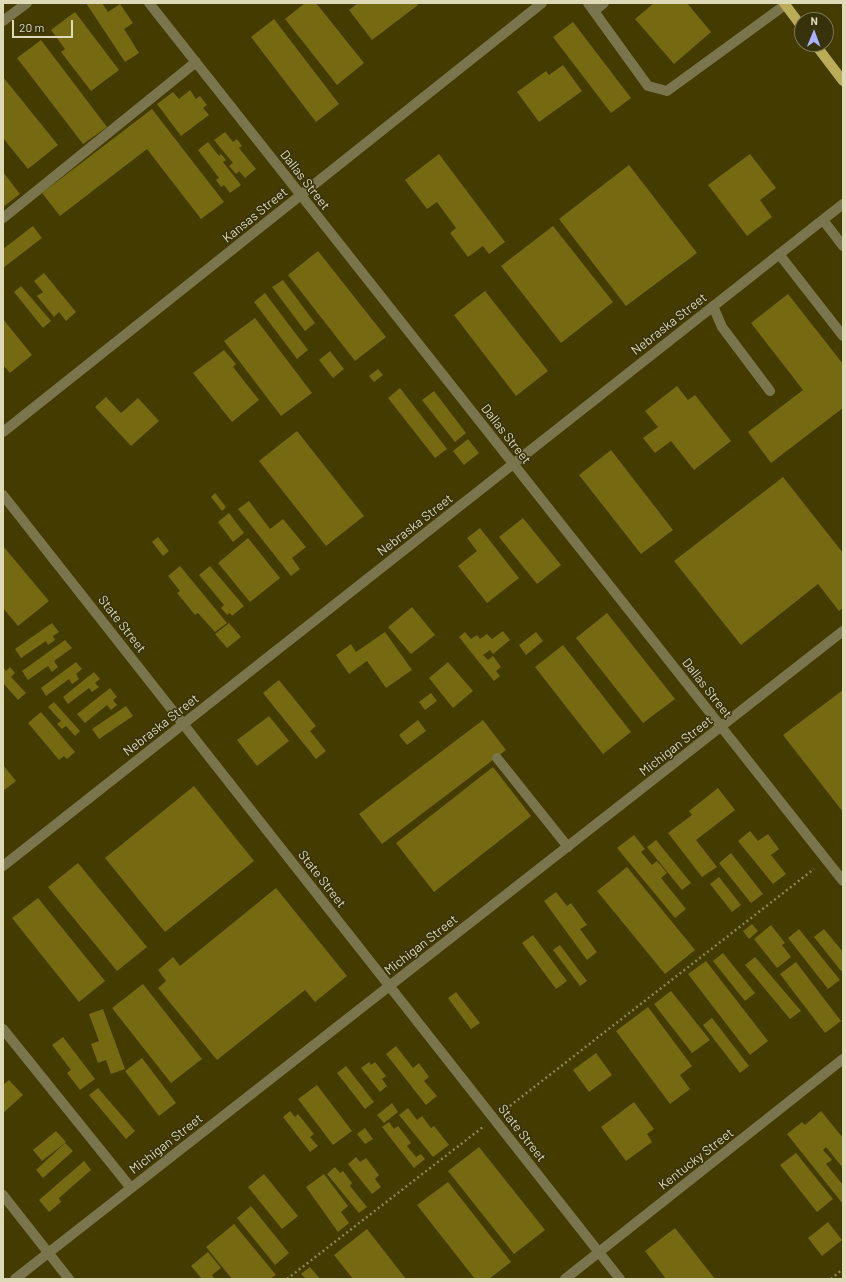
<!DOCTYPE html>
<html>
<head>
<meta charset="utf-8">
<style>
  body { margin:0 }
  #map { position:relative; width:846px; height:1282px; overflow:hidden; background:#443b00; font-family:Barlow,sans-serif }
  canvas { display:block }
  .frame { position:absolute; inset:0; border:4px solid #ded9b7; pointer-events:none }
  .north { position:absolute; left:794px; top:12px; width:40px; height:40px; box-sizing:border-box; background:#37310c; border:1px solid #7a7450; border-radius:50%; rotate:1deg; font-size:11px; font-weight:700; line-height:16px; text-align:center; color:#ded9b7 }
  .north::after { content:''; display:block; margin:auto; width:14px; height:18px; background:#aab0fb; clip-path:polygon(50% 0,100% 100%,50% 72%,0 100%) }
  .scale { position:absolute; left:12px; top:20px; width:61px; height:18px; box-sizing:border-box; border:2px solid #ded9b7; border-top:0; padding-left:5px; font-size:12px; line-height:14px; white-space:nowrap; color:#ded9b7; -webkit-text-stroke:3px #37310c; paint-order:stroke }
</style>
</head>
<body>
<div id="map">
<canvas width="846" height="1282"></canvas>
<div class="frame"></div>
<div class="north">N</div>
<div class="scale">20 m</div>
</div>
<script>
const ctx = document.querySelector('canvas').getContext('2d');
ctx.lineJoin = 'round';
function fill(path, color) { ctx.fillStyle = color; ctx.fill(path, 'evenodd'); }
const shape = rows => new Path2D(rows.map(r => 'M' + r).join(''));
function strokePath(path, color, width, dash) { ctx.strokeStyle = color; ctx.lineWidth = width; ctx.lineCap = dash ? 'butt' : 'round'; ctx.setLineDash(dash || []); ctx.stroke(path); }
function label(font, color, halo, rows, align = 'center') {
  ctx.font = font + ' Barlow,sans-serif'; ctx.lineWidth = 3; ctx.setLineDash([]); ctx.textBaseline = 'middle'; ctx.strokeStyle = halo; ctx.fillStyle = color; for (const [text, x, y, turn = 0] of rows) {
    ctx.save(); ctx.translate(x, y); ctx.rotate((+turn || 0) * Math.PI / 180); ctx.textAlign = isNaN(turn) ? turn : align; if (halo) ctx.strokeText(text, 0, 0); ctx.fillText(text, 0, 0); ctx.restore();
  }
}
fill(shape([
  [86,3,102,3,108,12,120,4,133,23,124,29,139,53,125,62],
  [305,3,316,3,364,63,337,85,285,19],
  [358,3,416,3,418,5,372,40,349,10],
  [654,3,687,3,711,32,674,64,635,19],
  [75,12,119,70,91,91,61,52,65,49,51,30],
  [274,19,339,104,316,122,251,37],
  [573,22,631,98,611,113,553,37],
  [41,40,107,127,83,144,17,58],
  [563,65,582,91,539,122,517,92,546,71,549,75],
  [3,77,58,145,28,169,3,138],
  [190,90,196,99,200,96,207,105,203,108,209,115,181,136,157,104,173,92,179,99],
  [152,109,224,202,201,219,147,149,60,216,42,193],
  [225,132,233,142,237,139,242,146,239,148,256,169,245,178,239,171,236,174,229,166,233,163,214,140],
  [208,142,219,156,221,154,226,160,223,162,241,185,230,193,224,185,221,187,216,180,219,178,198,150],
  [439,154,505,242,489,254,483,246,468,257,450,233,456,228,437,202,427,209,405,180],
  [750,154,776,188,760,200,772,217,747,236,708,185],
  [629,165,697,253,626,306,559,219],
  [3,172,20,194,3,207],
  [33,226,42,238,3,268,3,249],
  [553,226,613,302,561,343,501,266],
  [318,251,386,337,355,361,288,275],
  [44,273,76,312,66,321,59,312,54,317,37,296,43,292,34,281],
  [283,280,315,323,305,331,272,287],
  [21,286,51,321,43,328,14,292],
  [485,291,548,371,516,396,454,315],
  [265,293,308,350,297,359,254,302],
  [788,294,843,364,843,408,771,463,748,432,803,390,751,323],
  [255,318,312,393,281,416,224,341],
  [3,319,32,355,10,373,3,365],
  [224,350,236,364,233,367,259,400,232,422,193,373],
  [330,351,344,369,333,378,319,360],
  [378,369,383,375,374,382,369,376],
  [677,386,688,400,695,395,731,441,694,470,671,441,655,453,643,438,658,427,645,411],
  [400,388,447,449,435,458,388,398],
  [434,391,466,433,455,442,422,400],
  [106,397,121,413,138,398,159,421,131,446,95,407],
  [297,431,364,516,326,546,259,461],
  [468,439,479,453,464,465,453,451],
  [611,450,673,530,641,554,579,475],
  [783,477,843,553,843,608,839,611,818,584,741,645,674,561],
  [215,493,226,507,222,511,211,497],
  [249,501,270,529,283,519,306,547,292,558,300,569,291,576,238,509],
  [229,513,244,533,233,542,218,522],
  [523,518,561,565,537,584,499,537],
  [480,528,519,578,487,603,458,566,477,551,467,538],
  [158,537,169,551,163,556,152,542],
  [248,538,280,578,250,602,218,563],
  [3,546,49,601,18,626,3,608],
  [180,566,227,623,215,632,198,613,195,615,177,593,180,591,168,576],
  [210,566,244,606,232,616,230,613,227,615,221,608,224,605,199,575],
  [412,607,435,635,411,654,388,627],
  [607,613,675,699,643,723,576,638],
  [52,623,59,632,53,636,55,640,48,645,46,641,21,658,15,649],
  [229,623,241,637,227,648,215,634],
  [503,631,510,640,493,654,490,650,483,655,488,660,493,656,501,667,496,671,500,676,494,681,459,637,465,632,471,639,477,635,480,639,487,634,492,639],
  [385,632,412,670,386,688,367,661,349,674,336,655,351,644,356,652],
  [536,632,543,641,526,655,519,645],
  [65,640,72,648,54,661,58,667,52,672,48,666,28,680,22,671],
  [563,645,631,732,603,754,535,667],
  [76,662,82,669,76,674,79,679,72,684,69,679,46,696,41,688],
  [448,662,473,691,453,708,429,678],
  [3,667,6,671,10,667,15,673,11,677,26,693,18,700,3,683],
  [94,672,100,679,95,683,99,687,92,692,89,688,68,704,63,697],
  [279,680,316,726,310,731,326,751,316,759,263,693],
  [110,688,117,697,113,700,117,705,111,710,107,705,85,723,77,714],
  [843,690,843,812,783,735],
  [431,693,437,701,425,710,419,702],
  [54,702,80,731,75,736,66,726,62,729,57,724,61,721,48,707],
  [126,706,133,716,99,739,92,729],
  [41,712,75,752,67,759,64,756,59,760,28,723],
  [269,716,289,741,257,766,237,740],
  [418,720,426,731,407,745,399,735],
  [483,720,506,750,382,844,359,814],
  [3,765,16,781,3,791],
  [493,767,531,816,434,892,396,843],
  [194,786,254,861,165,932,105,858],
  [718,788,735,810,696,840,717,867,702,877,668,833,692,815,689,811],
  [750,831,758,841,768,834,779,849,771,855,786,874,773,884,738,841],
  [634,835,645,849,641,852,652,865,657,861,667,873,661,878,686,909,675,918,617,848],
  [656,840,691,883,682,890,647,847],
  [731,853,763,894,751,903,719,863],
  [78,863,147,947,117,971,48,887],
  [627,867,695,950,665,974,597,891],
  [719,877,741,905,732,912,710,884],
  [276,888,347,976,315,1002,305,990,217,1060,158,988,166,981,158,970,173,957,180,966],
  [556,892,567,906,571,903,587,925,580,929,597,952,587,960,544,901],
  [38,898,105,981,79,1002,12,918],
  [752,924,758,931,749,939,743,931],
  [771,925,785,943,782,945,791,957,777,968,754,939],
  [799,929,840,980,828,989,788,938],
  [824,929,843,952,843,969,841,971,814,937],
  [533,935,567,981,556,989,522,943],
  [560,945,587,981,580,986,553,950],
  [723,953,755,993,745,1001,713,961],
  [755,957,801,1011,790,1019,745,965],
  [706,961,768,1041,750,1055,688,974],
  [796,962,841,1021,825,1033,780,974],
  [143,984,202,1059,171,1083,112,1008],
  [671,991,710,1040,692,1053,654,1004],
  [456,992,480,1023,471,1029,448,998],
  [648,1007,692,1066,680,1075,690,1089,670,1104,616,1031],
  [103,1009,125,1069,111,1074,106,1060,98,1063,91,1044,99,1041,89,1014],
  [712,1018,749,1066,740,1073,703,1025],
  [63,1037,95,1079,80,1090,67,1073,71,1070,52,1045],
  [396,1046,413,1068,419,1063,429,1077,424,1081,437,1096,426,1105,386,1054],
  [596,1053,612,1075,589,1092,573,1070],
  [142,1058,176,1103,159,1116,125,1071],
  [369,1062,371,1065,375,1062,386,1076,382,1079,387,1086,380,1092,361,1068],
  [346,1066,374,1102,365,1109,337,1073],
  [9,1080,23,1095,3,1113,3,1085],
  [317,1085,352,1131,333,1145,298,1099],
  [98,1088,135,1131,126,1139,89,1095],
  [634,1102,654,1129,647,1134,652,1142,626,1161,601,1127],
  [392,1103,398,1112,384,1123,377,1115],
  [408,1108,417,1120,422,1116,431,1128,434,1126,449,1145,433,1157,399,1115],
  [290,1111,295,1117,298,1114,314,1134,310,1137,318,1146,310,1152,283,1117],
  [821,1111,843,1138,843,1168,826,1147,823,1150,832,1160,826,1164,843,1185,843,1204,787,1134,802,1122,805,1125],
  [389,1122,394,1129,398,1126,411,1143,407,1146,416,1157,421,1154,425,1159,414,1168,382,1127],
  [365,1128,373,1139,365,1144,357,1134],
  [56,1131,66,1142,42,1161,33,1150],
  [65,1143,73,1151,43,1178,36,1170],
  [479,1147,545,1230,514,1254,448,1171],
  [796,1153,833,1199,817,1212,780,1165],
  [356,1157,360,1162,366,1158,379,1175,375,1179,381,1187,372,1194,348,1164],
  [84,1161,91,1170,59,1198,61,1202,49,1212,39,1200],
  [335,1167,340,1173,343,1171,352,1183,350,1186,367,1207,359,1213,327,1174],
  [264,1174,298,1216,282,1229,248,1187],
  [324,1174,348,1206,341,1212,349,1223,338,1232,306,1187],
  [448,1182,511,1262,489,1279,475,1279,417,1205],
  [251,1206,289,1253,275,1265,237,1218],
  [828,1222,842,1240,822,1256,808,1238],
  [234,1224,276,1275,270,1279,232,1279,206,1247],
  [675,1228,715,1279,666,1279,645,1251],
  [367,1229,406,1279,353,1279,334,1255],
  [208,1252,221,1268,212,1275,215,1279,202,1279,191,1266],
  [310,1267,320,1279,306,1279,301,1274]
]), '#756911');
strokePath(shape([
  [506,1109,814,869],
  [287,1279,483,1127],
  [831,1279,843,1269]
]), '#8b8455', 2.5, [2, 3]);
strokePath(shape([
  [149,3,843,881],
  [588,3,648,86,667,91,785,5],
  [594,11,604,3],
  [3,21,27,3],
  [3,218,196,62],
  [823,220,843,246],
  [779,254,843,336],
  [713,306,722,327,770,391],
  [3,432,542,3],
  [3,495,620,1279],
  [497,758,568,847],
  [3,866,843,204],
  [3,1029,131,1188],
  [3,1195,69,1279],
  [15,1279,843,631],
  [565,1279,843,1059]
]), '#7b754e', 10);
strokePath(shape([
  [784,3,802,27],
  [815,44,843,81]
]), '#bbad58', 10);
label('13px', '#ded9b7', '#37310c', [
  ["Dallas Street",305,180,52],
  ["Kansas Street",255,215,-39],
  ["Nebraska Street",669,324,-38],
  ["Dallas Street",506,434,52],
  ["Nebraska Street",415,525,-38],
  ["State Street",122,624,52],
  ["Dallas Street",707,688,52],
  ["Nebraska Street",161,725,-38],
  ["Michigan Street",676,746,-38],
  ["State Street",322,879,52],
  ["Michigan Street",421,945,-38],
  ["State Street",522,1133,52],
  ["Michigan Street",166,1144,-38],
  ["Kentucky Street",696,1159,-38]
]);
</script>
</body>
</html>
